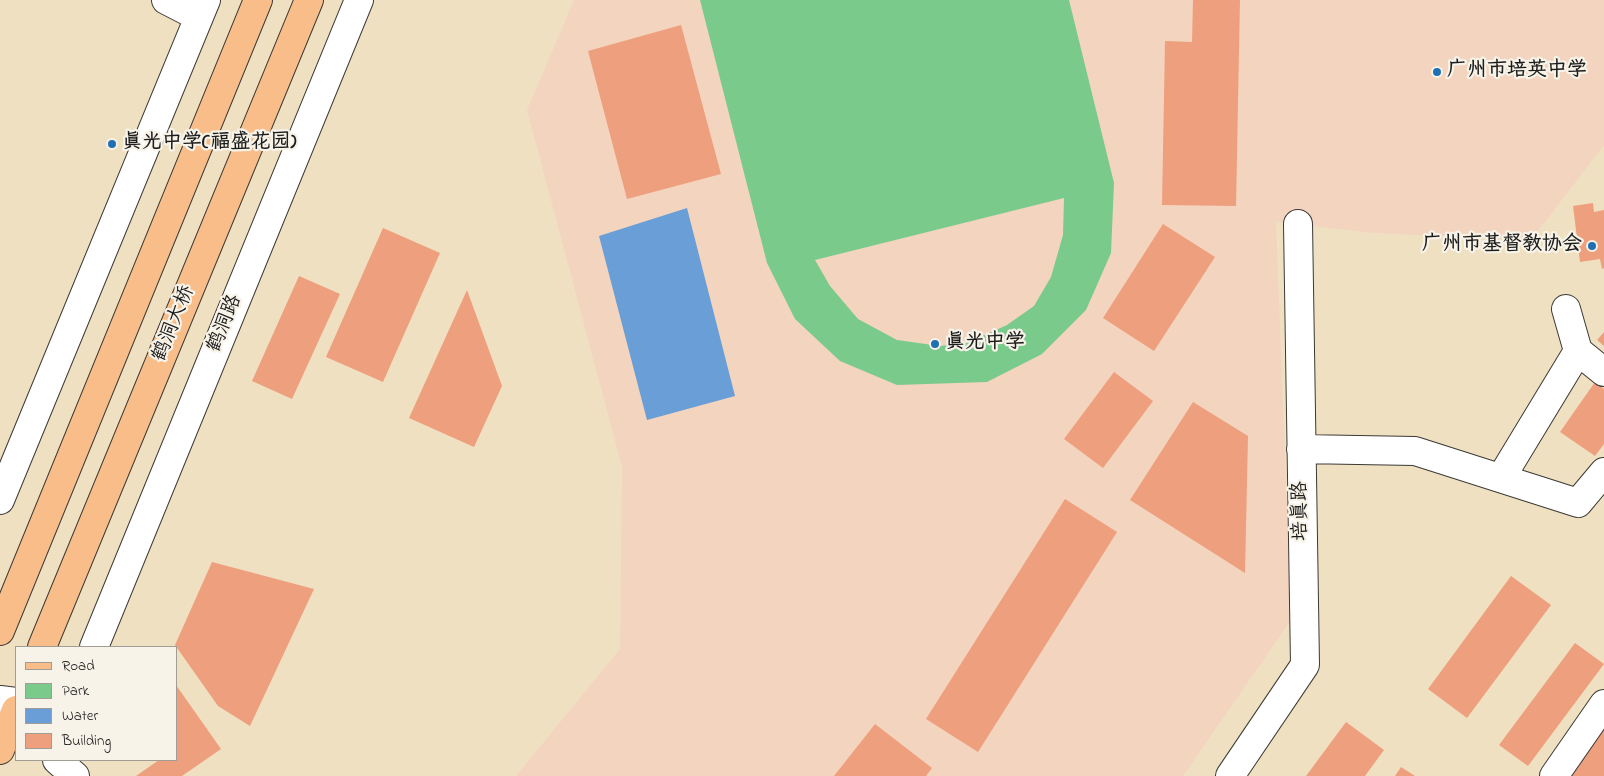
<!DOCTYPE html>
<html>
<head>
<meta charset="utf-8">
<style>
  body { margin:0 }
  #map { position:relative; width:1604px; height:776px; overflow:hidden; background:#efe0c1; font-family:"Indie Flower",sans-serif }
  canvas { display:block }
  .legend { position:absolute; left:15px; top:646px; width:162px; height:115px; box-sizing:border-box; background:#f7f3e8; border:1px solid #9f9d96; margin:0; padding:6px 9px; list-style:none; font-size:15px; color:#1c1c1c }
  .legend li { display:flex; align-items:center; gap:10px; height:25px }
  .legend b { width:25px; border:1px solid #9f9d96 }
</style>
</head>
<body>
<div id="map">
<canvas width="1604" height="776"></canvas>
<ul class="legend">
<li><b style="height:6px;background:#f8bd89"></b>Road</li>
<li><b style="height:14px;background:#7aca8b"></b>Park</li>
<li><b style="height:14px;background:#6a9ed6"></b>Water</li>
<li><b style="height:14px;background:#ee9f7e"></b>Building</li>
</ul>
</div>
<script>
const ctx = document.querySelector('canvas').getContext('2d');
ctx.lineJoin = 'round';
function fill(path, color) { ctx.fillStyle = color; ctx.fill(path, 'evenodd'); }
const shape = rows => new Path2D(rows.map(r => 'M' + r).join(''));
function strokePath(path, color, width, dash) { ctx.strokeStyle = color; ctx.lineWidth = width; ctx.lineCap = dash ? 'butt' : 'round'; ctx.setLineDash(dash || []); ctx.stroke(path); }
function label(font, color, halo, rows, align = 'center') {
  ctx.font = font + ' "Indie Flower","LXGW WenKai TC",sans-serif'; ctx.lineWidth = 4.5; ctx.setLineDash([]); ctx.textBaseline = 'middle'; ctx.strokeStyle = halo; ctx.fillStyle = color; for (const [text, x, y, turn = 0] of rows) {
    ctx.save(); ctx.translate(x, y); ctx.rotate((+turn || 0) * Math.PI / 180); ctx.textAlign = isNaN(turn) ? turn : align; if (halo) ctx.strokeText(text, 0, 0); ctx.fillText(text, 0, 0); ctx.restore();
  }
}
fill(shape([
  [574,0,1604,0,1604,145,1531,240,1373,233,1276,222,1291,620,1183,776,516,776,620,649,622,467,527,110]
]), '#f3d4bf');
fill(shape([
  [700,0,1069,0,1114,183,1111,253,1086,310,1042,354,987,382,897,385,840,361,795,319,767,263],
  [1064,198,1063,235,1051,277,1034,306,1007,325,967,343,940,346,897,340,858,319,830,286,815,260]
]), '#7aca8b');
fill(shape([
  [687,208,735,396,647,420,599,236]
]), '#6a9ed6');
fill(shape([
  [1193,0,1240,0,1236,206,1162,205,1165,41,1192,42],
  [681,25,721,174,627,199,588,51],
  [1593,203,1594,212,1604,210,1604,268,1602,269,1600,259,1580,262,1573,206],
  [1163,224,1215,257,1154,351,1103,318],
  [383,228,440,253,383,382,326,357],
  [299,276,340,294,292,399,252,381],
  [467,290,502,386,474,447,409,418],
  [1604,332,1604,346,1597,340],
  [1114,372,1153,401,1103,468,1064,439],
  [1595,382,1604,389,1604,444,1595,456,1560,432],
  [1193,402,1248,436,1245,573,1130,500],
  [1065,499,1117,532,978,752,926,719],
  [212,562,314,589,250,726,218,706,175,645],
  [1511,576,1551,605,1467,718,1428,689],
  [1575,643,1604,664,1528,766,1499,745],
  [176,685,221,749,182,776,136,776,159,760,176,760],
  [1604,718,1604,776,1561,776],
  [1346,722,1384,750,1365,776,1306,776],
  [875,724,932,768,926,776,834,776],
  [1401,767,1415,776,1395,776]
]), '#ee9f7e');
const minor = shape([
  [166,0,199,17],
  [1566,309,1578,351,1604,372],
  [1301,449,1415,451,1578,503,1604,472],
  [1501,478,1578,351],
  [0,500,206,0],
  [94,647,359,0],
  [0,700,16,702],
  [57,760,75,776],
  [1230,776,1305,665,1298,224],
  [1554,776,1604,704]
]);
const major = shape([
  [0,631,258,0],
  [42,647,309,0],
  [0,750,16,710]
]);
strokePath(minor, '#3c3935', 30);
strokePath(major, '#3c3935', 30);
strokePath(minor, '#fff', 28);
strokePath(major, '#f8bd89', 28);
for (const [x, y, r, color] of [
  [1437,72,5,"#1f6fb2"],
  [112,144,5,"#1f6fb2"],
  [1592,246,5,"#1f6fb2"],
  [935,344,5,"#1f6fb2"]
]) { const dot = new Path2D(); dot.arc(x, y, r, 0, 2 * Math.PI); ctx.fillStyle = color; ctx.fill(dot); strokePath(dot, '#f7f3e8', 2); }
label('bold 20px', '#1c1c1c', '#f7f3e8', [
  ["广州市培英中学",1447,72],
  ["真光中学(福盛花园)",122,144],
  ["广州市基督教协会",1582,246,"right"],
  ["真光中学",945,344]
], 'left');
label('20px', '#1c1c1c', '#f7f3e8', [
  ["鹤洞大桥",175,324,-68],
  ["鹤洞路",226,324,-68],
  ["培真路",1302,511,-91]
]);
</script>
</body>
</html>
